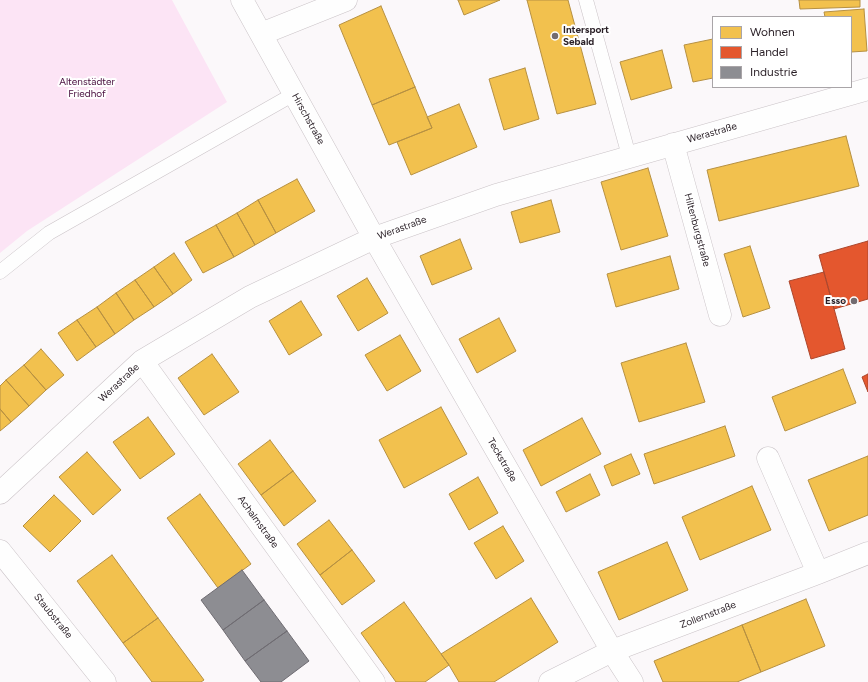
<!DOCTYPE html>
<html>
<head>
<meta charset="utf-8">
<style>
  body { margin:0 }
  #map { position:relative; width:868px; height:682px; overflow:hidden; background:#fbf8fa; font-family:Figtree,sans-serif }
  canvas { display:block }
  .legend { position:absolute; left:712px; top:16px; width:140px; height:72px; box-sizing:border-box; background:#fff; border:1px solid #a9a5a8; margin:0; padding:5px 7px; list-style:none; font-size:12px; color:#291f26 }
  .legend li { display:flex; align-items:center; gap:8px; height:20px }
  .legend b { width:20px; border:1px solid #a9a5a8 }
</style>
</head>
<body>
<div id="map">
<canvas width="868" height="682"></canvas>
<ul class="legend">
<li><b style="height:11px;background:#f2c14e"></b>Wohnen</li>
<li><b style="height:11px;background:#e4572e"></b>Handel</li>
<li><b style="height:11px;background:#8d8d92"></b>Industrie</li>
</ul>
</div>
<script>
const ctx = document.querySelector('canvas').getContext('2d');
ctx.lineJoin = 'round';
function fill(path, color) { ctx.fillStyle = color; ctx.fill(path, 'evenodd'); }
const shape = rows => new Path2D(rows.map(r => 'M' + r).join(''));
function strokePath(path, color, width, dash) { ctx.strokeStyle = color; ctx.lineWidth = width; ctx.lineCap = dash ? 'butt' : 'round'; ctx.setLineDash(dash || []); ctx.stroke(path); }
function label(font, color, halo, rows, align = 'center') {
  ctx.font = font + ' Figtree,sans-serif'; ctx.lineWidth = 4; ctx.setLineDash([]); ctx.textBaseline = 'middle'; ctx.strokeStyle = halo; ctx.fillStyle = color; for (const [text, x, y, turn = 0] of rows) {
    ctx.save(); ctx.translate(x, y); ctx.rotate((+turn || 0) * Math.PI / 180); ctx.textAlign = isNaN(turn) ? turn : align; if (halo) ctx.strokeText(text, 0, 0); ctx.fillText(text, 0, 0); ctx.restore();
  }
}
fill(shape([
  [0,0,172,0,227,102,27,231,0,253]
]), '#fce4f5');
const homes = shape([
  [458,0,500,0,464,15,458,0],
  [527,0,568,0,596,104,557,114,527,0],
  [799,0,860,0,860,7,800,9,799,0],
  [381,6,415,87,372,105,339,25,381,6],
  [864,9,867,51,851,52,851,17,825,17,824,12,864,9],
  [713,39,713,78,693,82,684,45,713,39],
  [662,50,672,88,631,100,620,62,662,50],
  [525,68,539,119,504,130,489,79,525,68],
  [415,87,432,128,389,145,372,105,415,87],
  [459,104,477,147,411,175,397,142,432,128,427,117,459,104],
  [846,136,859,186,719,221,707,170,846,136],
  [648,168,668,236,621,250,601,182,648,168],
  [297,179,315,211,276,233,258,200,297,179],
  [258,200,276,233,255,245,237,213,258,200],
  [551,200,560,232,520,243,511,212,551,200],
  [237,213,255,245,234,257,216,225,237,213],
  [216,225,234,257,203,273,185,242,216,225],
  [460,239,472,269,432,285,420,256,460,239],
  [750,246,770,308,743,317,724,254,750,246],
  [174,253,192,280,173,294,154,267,174,253],
  [670,256,679,289,616,307,607,274,670,256],
  [154,267,173,294,154,307,135,280,154,267],
  [367,278,388,313,358,331,337,296,367,278],
  [135,280,154,307,134,320,116,293,135,280],
  [116,293,134,320,115,334,97,307,116,293],
  [301,301,322,335,289,355,269,321,301,301],
  [97,307,115,334,96,347,77,320,97,307],
  [499,318,516,351,477,373,459,339,499,318],
  [77,320,96,347,77,361,58,333,77,320],
  [400,335,421,371,387,391,365,355,400,335],
  [686,343,705,402,639,422,621,363,686,343],
  [41,349,64,375,46,390,24,365,41,349],
  [212,354,239,392,204,415,178,378,212,354],
  [24,365,46,390,29,406,6,380,24,365],
  [843,369,856,403,785,431,772,397,843,369],
  [6,380,29,406,11,422,0,409,0,386,6,380],
  [441,407,467,454,404,488,379,440,441,407],
  [0,409,11,422,0,431,0,409],
  [148,417,175,454,140,479,113,442,148,417],
  [582,418,601,454,541,486,523,450,582,418],
  [725,426,735,456,654,484,644,454,725,426],
  [270,440,293,471,261,495,238,464,270,440],
  [87,452,121,490,93,515,59,477,87,452],
  [631,454,640,474,612,486,604,466,631,454],
  [868,456,868,515,829,531,808,480,868,456],
  [293,471,316,501,284,526,261,495,293,471],
  [590,474,600,495,566,512,556,492,590,474],
  [478,477,498,513,469,530,449,494,478,477],
  [752,486,771,530,700,560,682,517,752,486],
  [200,494,251,564,218,588,167,518,200,494],
  [54,495,81,521,50,552,23,526,54,495],
  [329,520,352,550,320,575,297,544,329,520],
  [503,526,524,561,496,579,474,543,503,526],
  [667,542,688,590,619,620,598,572,667,542],
  [352,550,375,581,342,605,320,575,352,550],
  [112,555,158,618,123,643,77,581,112,555],
  [531,598,558,642,494,682,459,682,449,665,441,654,531,598],
  [806,599,825,646,761,672,742,625,806,599],
  [404,602,449,665,425,682,396,682,361,633,404,602],
  [158,618,204,680,201,682,152,682,123,643,158,618],
  [742,625,761,672,737,682,663,682,654,661,742,625]
]);
fill(homes, '#f2c14e');
strokePath(homes, '#b69042', 1);
const shops = shape([
  [868,241,868,299,834,309,819,255,868,241],
  [824,272,845,349,811,359,789,281,824,272],
  [868,374,868,392,862,377,868,374]
]);
fill(shops, '#e4572e');
strokePath(shops, '#ac462c', 1);
const industry = shape([
  [242,570,264,600,223,630,201,600,242,570],
  [264,600,287,631,245,661,223,630,264,600],
  [287,631,309,661,281,682,261,682,245,661,287,631]
]);
fill(industry, '#8d8d92');
strokePath(industry, '#6f6c72', 1);
const lane = shape([
  [586,0,629,156],
  [0,272,49,233,294,94]
]);
const street = shape([
  [242,0,374,238,612,651,632,682],
  [261,34,346,0],
  [673,144,720,315],
  [142,361,374,682],
  [768,458,818,573],
  [0,493,142,361,250,297,374,238,496,195,868,89],
  [0,551,105,682],
  [550,682,612,651,818,573,868,553]
]);
strokePath(lane, '#cac3c7', 15);
strokePath(street, '#cac3c7', 23);
strokePath(lane, '#fefefe', 14);
strokePath(street, '#fefefe', 22);
for (const [x, y, r, color] of [
  [555,36,4,"#726b70"],
  [854,301,4,"#726b70"]
]) { const dot = new Path2D(); dot.arc(x, y, r, 0, 2 * Math.PI); ctx.fillStyle = color; ctx.fill(dot); strokePath(dot, '#fff', 1.5); }
label('bold 10px', '#291f26', '#fff', [
  ["Intersport",563,30],
  ["Sebald",563,42],
  ["Esso",846,301,"right"]
], 'left');
label('10px', '#470d3d', '#fff', [
  ["Altenstädter",87,82],
  ["Friedhof",87,94]
]);
label('10px', '#291f26', '#fff', [
  ["Hirschstraße",308,119,61],
  ["Werastraße",712,133,-16],
  ["Werastraße",402,228,-20],
  ["Hiltenburgstraße",697,230,75],
  ["Werastraße",119,383,-43],
  ["Teckstraße",502,460,60],
  ["Achalmstraße",258,522,54],
  ["Zollernstraße",708,615,-21],
  ["Staubstraße",53,616,51]
]);
</script>
</body>
</html>
